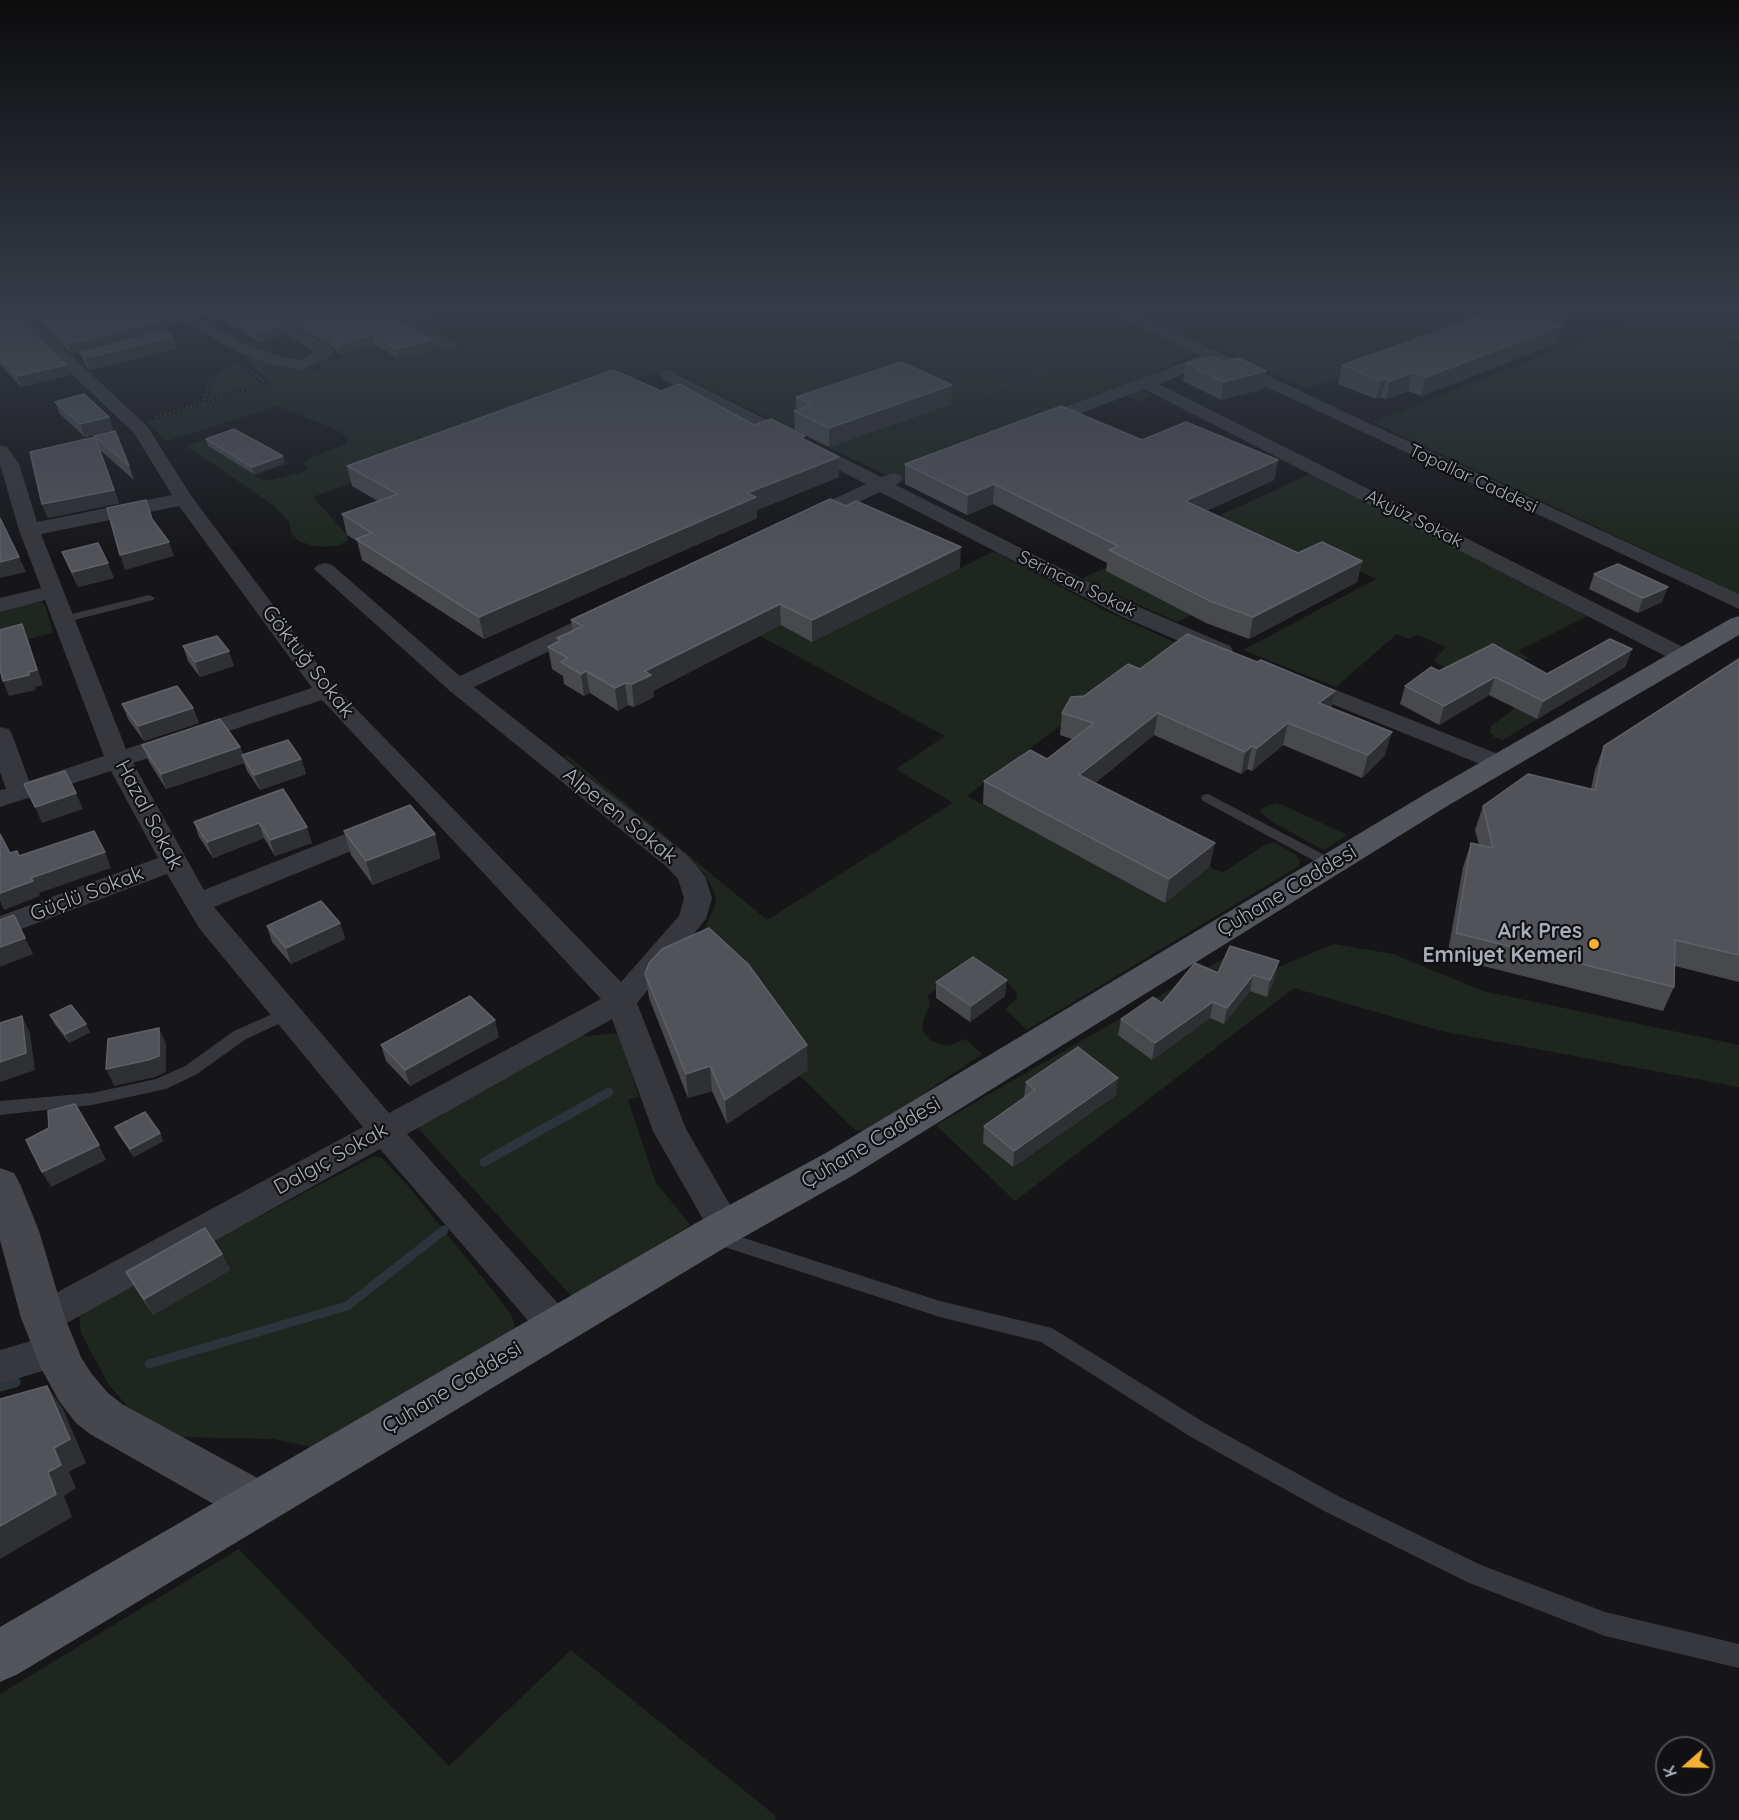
<!DOCTYPE html>
<html>
<head>
<meta charset="utf-8">
<style>
  body { margin:0 }
  #map { position:relative; width:1739px; height:1820px; overflow:hidden; background:#161618; font-family:Quicksand,sans-serif }
  canvas { display:block }
  .north { position:absolute; left:1655px; top:1736px; width:60px; height:60px; box-sizing:border-box; background:#111113; border:2px solid #4d4f55; border-radius:50%; rotate:250deg; font-size:16px; font-weight:700; line-height:24px; text-align:center; color:#a8adb8 }
  .north::after { content:''; display:block; margin:auto; width:21px; height:27px; background:#f2b134; clip-path:polygon(50% 0,100% 100%,50% 72%,0 100%) }
</style>
</head>
<body>
<div id="map">
<canvas width="1739" height="1820"></canvas>
<div class="north">K</div>
</div>
<script>
const ctx = document.querySelector('canvas').getContext('2d');
ctx.lineJoin = 'round';
function fill(path, color) { ctx.fillStyle = color; ctx.fill(path, 'evenodd'); }
const shape = rows => new Path2D(rows.map(r => 'M' + r).join(''));
function strokePath(path, color, width, dash) { ctx.strokeStyle = color; ctx.lineWidth = width; ctx.lineCap = dash ? 'butt' : 'round'; ctx.setLineDash(dash || []); ctx.stroke(path); }
function label(font, color, halo, rows, align = 'center') {
  ctx.font = font + ' Quicksand,sans-serif'; ctx.lineWidth = 4.5; ctx.setLineDash([]); ctx.textBaseline = 'middle'; ctx.strokeStyle = halo; ctx.fillStyle = color; for (const [text, x, y, turn = 0] of rows) {
    ctx.save(); ctx.translate(x, y); ctx.rotate((+turn || 0) * Math.PI / 180); ctx.textAlign = isNaN(turn) ? turn : align; if (halo) ctx.strokeText(text, 0, 0); ctx.fillText(text, 0, 0); ctx.restore();
  }
}
fill(shape([
  [254,306,362,306,447,350,458,348,460,346,381,306,1098,306,1199,352,1137,381,1136,388,1152,395,1139,401,1127,396,1118,399,900,482,676,373,653,375,631,380,313,497,347,535,347,541,339,545,327,547,310,545,299,541,292,534,289,522,273,505,187,446,230,431,290,463,254,476,268,481,307,471,308,467,304,464,308,459,346,444,348,439,341,432,278,406,167,441,147,422,272,384,252,366,246,357,314,371,323,369,315,362,326,358,343,357],
  [1134,306,1150,313,1173,306,1532,306,1307,389,1126,308],
  [1626,306,1739,306,1739,341,1727,343,1739,347,1739,594,1373,422,1649,314],
  [239,364,241,367,261,384,208,400,212,385,219,375],
  [1310,474,1589,615,1518,651,1529,658,1504,672,1461,676,1433,661,1446,647,1417,635,1409,639,1397,634,1336,687,1243,650,1376,579,1320,551,1177,622,1081,579],
  [994,551,1104,610,1192,650,1107,690,967,796,1165,902,1210,866,1215,870,1224,872,1264,845,1273,842,1295,854,1300,860,1299,866,1027,1030,1005,1009,1017,999,1016,992,1007,982,985,971,962,972,928,995,930,1004,924,1018,922,1030,931,1041,947,1046,966,1039,982,1054,867,1132,855,1130,800,1076,808,1070,702,934,716,903,715,894,705,874,564,756,567,755,767,920,953,803,896,769,945,736,760,636,781,625,813,642],
  [40,600,45,605,53,633,0,646,0,609],
  [1515,708,1537,719,1503,740,1494,737,1490,732,1491,726],
  [1276,803,1285,806,1347,835,1324,850,1274,823,1260,812,1262,808],
  [1334,944,1393,954,1483,991,1739,1045,1739,1087,1441,1031,1294,988,1015,1201,936,1125,1233,953,1266,972],
  [618,1033,639,1097,628,1100,655,1181,690,1225,573,1298,415,1125,575,1037],
  [374,1156,382,1158,408,1186,499,1298,512,1316,515,1327,507,1335,315,1448,274,1439,177,1437,132,1412,109,1385,81,1333,79,1316,133,1285,153,1315,211,1242],
  [239,1549,449,1766,571,1650,777,1817,775,1820,0,1820,0,1694]
]), '#1e261f');
strokePath(shape([
  [484,1162,609,1092],
  [149,1364,347,1306,444,1230]
]), '#2c353c', 9);
strokePath(shape([
  [0,1386,15,1382]
]), '#2c353c', 11);
strokePath(shape([
  [969,400,1132,335],
  [203,404,209,383,215,376,237,363],
  [156,417,268,384,252,372]
]), '#3d3f44', 2, [1.5, 3]);
fill(shape([
  [149,595,155,598,153,600,63,623,57,619,59,617,149,595],
  [1208,794,1336,861,1338,864,1336,867,1326,867,1203,801,1201,798,1203,795,1208,794],
  [288,1007,294,1009,296,1013,294,1017,246,1039,197,1074,166,1089,92,1105,0,1115,0,1101,92,1093,156,1079,185,1066,234,1031,288,1007],
  [716,1229,940,1301,1052,1328,1205,1423,1340,1497,1481,1565,1605,1612,1739,1644,1739,1668,1605,1636,1467,1582,1324,1511,1191,1437,1041,1342,940,1317,709,1242,707,1237,709,1232,716,1229]
]), '#37383d');
fill(shape([
  [14,306,20,308,147,426,192,497,334,686,621,982,679,916,684,898,678,879,667,867,450,691,314,569,318,565,325,563,332,565,460,676,584,617,592,615,600,617,603,622,600,627,474,687,687,855,705,876,712,898,706,919,637,1003,686,1129,743,1227,737,1237,725,1241,713,1237,653,1131,612,1019,407,1134,569,1316,575,1327,569,1338,556,1343,543,1338,380,1149,56,1329,43,1334,30,1329,24,1318,30,1307,363,1127,199,928,167,874,0,937,0,916,158,858,111,771,0,807,0,790,6,789,0,772,0,727,9,729,12,734,29,781,104,756,45,600,0,612,0,598,41,588,19,530,0,464,0,445,7,447,19,464,37,522,172,495,134,433,8,314,6,311,14,306],
  [179,506,312,688,126,749,41,534,179,506],
  [322,700,601,999,389,1113,214,907,393,834,397,828,393,822,384,820,375,822,204,890,133,763,322,700],
  [161,306,180,306,245,344,279,356,301,360,315,352,238,306,257,306,331,348,333,353,331,356,303,370,269,364,233,350,161,306],
  [363,306,382,306,455,343,457,346,455,349,443,349,366,309,363,306],
  [1102,306,1122,306,1349,414,1739,594,1739,609,1214,362,1159,384,1691,651,1695,656,1691,661,1683,663,1675,661,1144,389,1043,428,1031,428,1028,424,1031,420,1201,356,1105,309,1102,306],
  [668,370,881,477,893,473,900,475,903,479,896,485,1082,579,1139,607,1230,646,1233,651,1230,656,1222,658,1214,656,1123,617,880,492,811,524,797,524,794,520,797,516,866,484,662,379,660,375,662,371,668,370],
  [1298,675,1508,758,1512,763,1508,768,1499,771,1490,768,1290,687,1286,682,1290,677,1298,675],
  [55,1334,68,1339,74,1351,68,1363,0,1384,0,1350,55,1334]
]), '#37383d');
fill(shape([
  [0,1168,14,1173,20,1184,39,1231,65,1318,81,1357,91,1373,108,1393,122,1404,274,1487,281,1503,274,1519,257,1526,240,1519,90,1434,76,1423,59,1401,41,1368,21,1318,0,1240,0,1168]
]), '#45474d');
fill(shape([
  [1739,616,1739,635,1449,805,852,1176,726,1247,18,1674,0,1682,0,1627,696,1223,824,1154,1427,793,1730,619,1739,616]
]), '#53555c');
fill(shape([
  [0,306,6,309,66,365,69,375,21,387,0,364],
  [19,306,168,306,180,322,155,333,72,354,22,306],
  [184,306,248,306,283,335,259,342,221,319,215,320],
  [261,306,371,306,432,340,434,350,399,359,375,344,340,355,332,346],
  [387,306,435,306,437,315,416,321],
  [1509,306,1575,306,1570,321,1561,324,1558,343,1421,396,1408,391,1386,399,1381,398,1376,399,1338,384,1342,365],
  [173,336,177,348,90,370,85,365,80,353],
  [1223,361,1266,371,1263,389,1221,400,1183,381,1186,363],
  [661,391,754,425,806,440,839,457,839,477,757,510,757,518,484,639,362,560,357,541,347,535,342,514,378,501,352,486,347,466],
  [796,397,951,404,829,447,795,430,794,411,796,410],
  [55,402,109,417,113,430,85,437,60,414],
  [94,436,129,466,134,480,100,450,119,503,48,518,42,504,95,437],
  [206,439,283,456,284,463,254,474,208,446],
  [1142,440,1278,460,1274,480,1206,511,1298,553,1362,561,1357,582,1249,639,1206,623,1106,571,1107,563,993,504,967,515,905,484,905,464],
  [62,552,114,578,78,587,68,566],
  [960,568,812,642,781,625,653,691,654,697,634,707,628,705,618,711,590,693,584,696,564,684,563,676,552,669,548,647,558,642,557,638,573,631,571,620],
  [1594,574,1662,602,1638,613,1589,589],
  [183,646,234,666,200,677,188,661],
  [1632,649,1625,667,1537,719,1489,695,1439,725,1400,704,1405,686,1439,671,1547,674],
  [1739,659,1739,982,1675,966,1674,987,1663,1011,1447,957,1463,867,1471,843,1479,845,1475,830,1483,806,1591,789,1595,770,1604,746],
  [1257,662,1335,691,1331,708,1385,755,1362,778,1283,745,1252,771,1247,769,1241,774,1154,735,1095,783,1210,866,1165,903,983,804,984,781,1047,759,1072,739,1060,735,1062,713,1084,696,1140,669],
  [122,704,193,708,199,723,144,741,128,719],
  [142,745,240,747,243,755,301,759,306,774,260,790,247,771,244,763,166,789,148,760],
  [247,802,312,843,275,856,264,838,213,858,199,837,194,822],
  [344,831,435,834,440,858,373,885,351,855],
  [340,923,345,939,291,964,272,942,267,926],
  [1218,973,1275,977,1267,997,1250,991,1224,1024,1210,1018,1152,1060,1118,1035,1121,1019,1162,1003],
  [645,974,808,1070,727,1124,712,1091,688,1098,649,998],
  [936,982,1005,996,970,1022,936,998],
  [50,1015,90,1032,69,1043,54,1023],
  [499,1037,410,1086,386,1061,381,1045],
  [1026,1082,1116,1095,1013,1167,983,1143,984,1126,1024,1098],
  [115,1127,160,1133,163,1141,134,1157,119,1135],
  [222,1254,230,1270,153,1315,135,1288,126,1272]
]), '#47494d');
fill(shape([
  [434,306,435,306,437,315,416,321,414,311],
  [1569,306,1575,306,1570,321,1534,335,1539,317],
  [218,309,221,319,215,320,212,311],
  [178,312,180,322,155,333,72,354,68,344],
  [1563,325,1558,343,1421,396,1426,377],
  [280,326,283,335,259,342,257,332],
  [373,335,375,344,340,355,337,345],
  [173,336,177,348,90,370,86,358],
  [432,340,434,350,399,359,397,349],
  [66,365,69,375,21,387,17,376],
  [1266,371,1263,389,1221,400,1223,382],
  [1413,372,1408,391,1386,399,1390,381],
  [1386,379,1381,398,1376,399,1381,381],
  [952,385,951,404,829,447,829,428],
  [109,417,113,430,85,437,80,424],
  [283,456,284,463,254,474,252,467],
  [839,457,839,477,757,510,757,518,484,639,479,617,747,493],
  [1278,460,1274,480,1182,522,1185,501],
  [994,484,993,504,967,515,968,495],
  [114,490,119,503,48,518,42,504],
  [169,542,174,556,125,570,120,555],
  [961,547,960,568,812,642,812,620],
  [19,557,26,572,0,578,0,562],
  [1362,561,1357,582,1249,639,1253,617],
  [108,563,114,578,78,587,72,572],
  [1668,587,1662,602,1638,613,1643,598],
  [780,604,781,625,653,691,654,697,634,707,632,684,645,671],
  [22,624,28,639,43,685,35,687,36,690,9,696,3,681],
  [1632,649,1625,667,1537,719,1543,701],
  [229,651,234,666,200,677,195,662],
  [586,671,590,693,584,696,581,674],
  [1495,677,1489,695,1439,725,1444,706],
  [625,683,628,705,618,711,615,688],
  [1335,691,1330,713,1319,703],
  [193,708,199,723,144,741,138,726],
  [1158,713,1154,735,1077,797,1079,775],
  [1288,723,1283,745,1252,771,1257,748],
  [1392,732,1385,755,1362,778,1368,755],
  [1252,746,1247,769,1241,774,1245,752],
  [240,747,245,760,242,755,244,763,166,789,161,774],
  [301,759,306,774,260,790,254,775],
  [76,793,83,809,42,823,35,807],
  [259,823,264,838,213,858,207,842],
  [307,827,312,843,275,856,270,840],
  [435,834,440,858,373,885,366,861],
  [1215,843,1210,866,1165,903,1169,879],
  [105,852,111,868,39,893,40,896,4,910,0,901,0,893,31,878],
  [14,915,33,954,0,967,0,947],
  [340,923,345,939,291,964,286,948],
  [1279,961,1275,977,1267,997,1270,980],
  [1253,975,1250,991,1224,1024,1227,1008],
  [1007,980,1005,996,970,1022,971,1006],
  [1213,1002,1210,1018,1152,1060,1155,1043],
  [22,1016,30,1033,35,1070,0,1082,0,1062],
  [495,1020,499,1037,410,1086,405,1070],
  [86,1024,90,1032,69,1043,65,1034],
  [159,1028,166,1044,166,1072,155,1077,114,1086,106,1069],
  [807,1045,808,1070,727,1124,725,1100],
  [710,1066,712,1091,688,1098,686,1074],
  [1118,1078,1116,1095,1013,1167,1014,1151],
  [160,1133,163,1141,134,1157,130,1149],
  [99,1145,106,1160,51,1187,42,1172],
  [222,1254,230,1270,153,1315,144,1299],
  [47,1386,63,1409,86,1463,69,1472,76,1488,64,1496,72,1517,0,1559,0,1526,48,1472,54,1448]
]), '#2f3033');
const building = shape([
  [0,306,3,306,66,365,17,376,0,358,0,306],
  [28,306,168,306,178,312,152,323,68,344,28,306],
  [202,306,248,306,280,326,257,332,218,309,212,311,202,306],
  [275,306,371,306,432,340,397,349,373,335,337,345,330,336,275,306],
  [403,306,434,306,414,311,403,306],
  [1509,306,1569,306,1539,317,1563,325,1426,377,1413,372,1390,381,1386,379,1381,381,1342,365,1509,306],
  [166,331,173,336,86,358,80,353,166,331],
  [1213,356,1223,361,1238,358,1266,371,1223,382,1186,363,1213,356],
  [901,362,952,385,829,428,794,411,812,405,796,397,901,362],
  [613,370,661,391,679,384,754,425,771,419,805,436,801,438,839,457,747,493,756,497,479,617,356,539,372,533,342,514,398,494,347,466,613,370],
  [84,394,109,417,80,424,55,402,84,394],
  [1061,406,1142,440,1186,422,1278,460,1185,501,1298,553,1322,542,1362,561,1253,617,1210,601,1109,550,1118,546,994,484,968,495,905,464,1061,406],
  [234,429,283,456,252,467,206,439,234,429],
  [115,431,129,466,94,436,115,431],
  [95,437,114,490,42,504,30,452,95,437],
  [830,499,846,506,856,501,961,547,812,620,780,604,645,671,651,675,632,684,625,683,615,688,586,671,581,674,561,662,568,658,548,647,561,640,557,638,583,626,571,620,830,499],
  [146,500,152,519,169,542,120,555,107,508,146,500],
  [0,518,19,557,0,562,0,518],
  [98,543,108,563,72,572,62,552,98,543],
  [1618,564,1668,587,1643,598,1594,574,1618,564],
  [22,624,37,670,29,672,29,675,3,681,0,669,0,630,22,624],
  [1187,634,1257,662,1261,660,1335,691,1319,703,1392,732,1368,755,1288,723,1257,748,1252,746,1245,752,1158,713,1079,775,1215,843,1169,879,984,781,1030,750,1047,759,1094,723,1062,713,1071,697,1084,696,1128,664,1140,669,1187,634],
  [217,636,229,651,195,662,183,646,217,636],
  [1610,639,1632,649,1543,701,1495,677,1444,706,1405,686,1431,667,1439,671,1493,644,1547,674,1610,639],
  [1739,659,1739,955,1675,940,1674,987,1456,933,1471,843,1493,848,1483,806,1528,774,1595,790,1604,746,1739,659],
  [177,686,193,708,138,726,122,704,177,686],
  [220,719,240,747,161,774,142,745,220,719],
  [288,740,301,759,254,775,242,755,288,740],
  [65,771,76,793,35,807,24,784,65,771],
  [283,789,307,827,270,840,259,823,207,842,194,822,247,802,283,789],
  [410,805,435,834,366,861,344,831,410,805],
  [94,831,105,852,31,878,33,881,0,893,0,834,10,853,17,851,19,856,94,831],
  [321,901,340,923,286,948,267,926,321,901],
  [14,915,25,938,0,947,0,920,14,915],
  [709,928,748,964,807,1045,725,1100,710,1066,686,1074,645,974,649,963,662,949,709,928],
  [1230,946,1279,961,1270,980,1253,975,1227,1008,1213,1002,1155,1043,1121,1019,1153,997,1162,1003,1195,963,1218,973,1230,946],
  [973,957,1007,980,971,1006,936,982,973,957],
  [470,996,495,1020,405,1070,381,1045,470,996],
  [71,1005,86,1024,65,1034,50,1015,71,1005],
  [22,1016,26,1053,0,1062,0,1023,22,1016],
  [159,1028,159,1056,148,1060,106,1069,108,1039,159,1028],
  [1078,1047,1118,1078,1014,1151,984,1126,1035,1090,1026,1082,1078,1047],
  [75,1104,99,1145,42,1172,26,1140,49,1128,48,1111,75,1104],
  [145,1112,160,1133,130,1149,115,1127,145,1112],
  [205,1228,222,1254,144,1299,126,1272,205,1228],
  [47,1386,70,1439,54,1448,61,1465,48,1472,56,1494,0,1526,0,1399,47,1386]
]);
fill(building, '#525359');
strokePath(building, '#5f6168', 1.5);
const sky = ctx.createLinearGradient(0, 0, 0, 561);
sky.addColorStop(0, '#0c0c0d');
sky.addColorStop(0.55, '#363c48');
sky.addColorStop(1, '#363c4800');
ctx.fillStyle = sky;
ctx.fillRect(0, 0, 1739, 561);
for (const [x, y, r, color] of [
  [1594,944,6,"#f2b134"]
]) { const dot = new Path2D(); dot.arc(x, y, r, 0, 2 * Math.PI); ctx.fillStyle = color; ctx.fill(dot); strokePath(dot, '#111113', 2); }
label('18px', '#a8adb8', '#111113', [
  ["Topallar Caddesi",1473,479,25],
  ["Akyüz Sokak",1414,519,27],
  ["Serincan Sokak",1077,584,26]
]);
label('21px', '#a8adb8', '#111113', [
  ["Göktuğ Sokak",308,662,52],
  ["Hazal Sokak",149,815,62],
  ["Alperen Sokak",620,816,39],
  ["Çuhane Caddesi",1287,891,-31],
  ["Güçlü Sokak",87,894,-21],
  ["Çuhane Caddesi",871,1143,-31],
  ["Dalgıç Sokak",331,1159,-29],
  ["Çuhane Caddesi",452,1388,-31]
]);
label('bold 21px', '#a8adb8', '#111113', [
  ["Ark Pres",1582,932],
  ["Emniyet Kemeri",1582,956]
], 'right');
</script>
</body>
</html>
